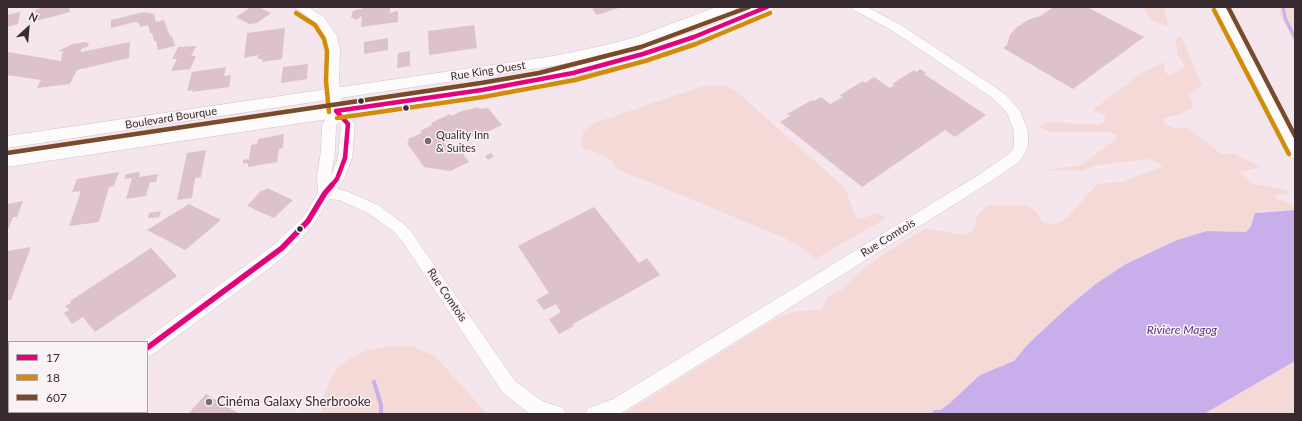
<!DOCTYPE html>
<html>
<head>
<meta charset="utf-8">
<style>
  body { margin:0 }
  #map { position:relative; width:1302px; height:421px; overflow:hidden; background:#f5e5ed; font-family:Lato,sans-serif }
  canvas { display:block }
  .frame { position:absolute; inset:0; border:8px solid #382b31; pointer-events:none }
  .legend { position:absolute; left:8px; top:341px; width:140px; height:72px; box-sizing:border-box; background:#faf3f6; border:1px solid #aca3a7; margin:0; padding:5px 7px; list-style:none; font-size:12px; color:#382b31 }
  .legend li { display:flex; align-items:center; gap:8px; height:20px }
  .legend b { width:20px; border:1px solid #aca3a7 }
  .north { position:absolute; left:8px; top:8px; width:40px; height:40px; -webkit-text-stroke:3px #faf3f6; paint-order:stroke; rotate:26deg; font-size:11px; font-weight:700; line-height:16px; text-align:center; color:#382b31 }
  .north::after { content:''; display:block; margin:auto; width:14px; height:18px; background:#382b31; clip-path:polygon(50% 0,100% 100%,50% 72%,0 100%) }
</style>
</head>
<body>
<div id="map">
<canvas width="1302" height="421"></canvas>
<div class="frame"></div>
<ul class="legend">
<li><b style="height:5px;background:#e5007d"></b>17</li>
<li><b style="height:5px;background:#d18d0a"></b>18</li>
<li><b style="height:5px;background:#7a4b2a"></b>607</li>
</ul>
<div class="north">N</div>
</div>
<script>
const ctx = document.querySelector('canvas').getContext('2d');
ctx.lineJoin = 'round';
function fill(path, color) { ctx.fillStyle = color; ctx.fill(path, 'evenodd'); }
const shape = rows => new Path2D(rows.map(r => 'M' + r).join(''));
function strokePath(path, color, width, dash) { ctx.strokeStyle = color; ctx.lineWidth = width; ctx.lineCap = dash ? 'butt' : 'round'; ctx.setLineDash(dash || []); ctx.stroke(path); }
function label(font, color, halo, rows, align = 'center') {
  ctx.font = font + ' Lato,sans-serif'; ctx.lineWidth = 3; ctx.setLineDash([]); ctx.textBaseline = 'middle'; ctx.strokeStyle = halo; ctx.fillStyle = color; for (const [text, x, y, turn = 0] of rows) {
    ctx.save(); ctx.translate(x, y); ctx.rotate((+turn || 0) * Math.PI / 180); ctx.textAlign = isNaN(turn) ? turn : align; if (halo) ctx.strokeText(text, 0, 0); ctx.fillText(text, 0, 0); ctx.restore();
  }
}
fill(shape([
  [1142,7,1164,7,1168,26,1152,21],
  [1280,7,1295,7,1295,45,1280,15],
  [1181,36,1202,85,1189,95,1193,107,1183,113,1164,118,1164,123,1173,128,1188,128,1221,154,1235,154,1260,167,1239,172,1253,184,1279,188,1288,191,1289,194,1274,195,1278,200,1285,201,1292,205,1294,210,1259,211,1246,232,1207,231,1177,240,1126,264,1097,283,1069,306,1028,344,1014,361,980,375,950,403,941,410,935,410,930,414,624,414,778,317,790,313,808,310,821,310,828,297,841,290,858,273,881,256,926,228,963,235,974,231,977,216,987,206,1026,205,1035,211,1043,222,1054,225,1068,217,1097,184,1121,182,1150,172,1163,166,1150,159,1097,165,1082,171,1044,170,1080,166,1116,139,1116,135,1110,132,1052,132,1040,127,1048,122,1100,125,1105,122,1105,115,1093,110,1142,73,1165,62,1164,71,1170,76,1185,66,1178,55,1175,39],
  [715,85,727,86,737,92,845,188,856,217,861,219,877,213,887,218,815,259,805,250,783,237,617,169,612,161,596,152,584,149,581,142,584,131,597,122,701,87],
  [412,346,435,356,487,414,322,414,322,402,328,385,337,368,354,356,368,350,385,347],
  [1295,361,1295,414,1204,414,1205,414]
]), '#f5d9d7');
fill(shape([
  [1295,210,1295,361,1204,414,930,414,935,410,941,410,950,403,980,375,1014,361,1028,344,1069,306,1097,283,1126,264,1177,240,1207,231,1246,232,1251,226,1255,213]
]), '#c8afec');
strokePath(shape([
  [1283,7,1285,18,1295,38]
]), '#c8afec', 3);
strokePath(shape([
  [374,382,381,405,381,414]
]), '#c8afec', 4);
fill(shape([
  [45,7,69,7,70,12,36,21,35,10],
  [251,7,258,7,271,13,257,23,249,24,236,17],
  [362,7,390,7,390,13,398,11,398,22,361,27,362,16,356,20,351,17,353,11,358,9,362,10],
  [593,7,622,7,597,15,592,9,594,8],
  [1054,7,1087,7,1144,37,1073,89,1003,48,1007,45,1010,35,1017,27,1028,20,1040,16],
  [20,12,18,24,7,27,7,15],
  [144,12,154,14,156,22,164,20,170,36,172,36,175,46,158,50,156,41,154,41,152,33,150,33,148,25,140,27,139,23,135,22,111,28,111,20],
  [474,25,477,48,429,55,428,31],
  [285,28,282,59,262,62,263,59,258,59,258,55,244,58,247,33],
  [388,38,388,50,364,54,364,42],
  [85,42,88,43,89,46,81,49,81,52,130,42,129,58,77,70,70,84,37,88,41,80,7,75,8,52,61,61,62,53,65,52,58,51,73,44],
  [196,46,191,56,196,56,190,69,171,71,177,59,172,59,178,47],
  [410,51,410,66,397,68,398,53],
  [308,64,307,79,281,83,283,67],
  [226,67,224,76,231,75,229,87,192,92,193,90,187,91,192,72],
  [920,69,926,73,924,74,986,115,955,137,945,130,862,187,780,122,790,116,787,114,812,100,814,101,821,97,830,104,843,97,840,95,863,81,865,83,874,77,890,88,895,85,892,84,914,70,916,72],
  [479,107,479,109,488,108,502,125,474,138,472,135,468,137,465,133,444,143,450,151,458,147,469,162,450,171,424,167,407,143,409,142,408,139,422,133,420,131,432,125,431,123,450,114,451,116,462,111],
  [284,134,283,148,279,149,277,162,248,167,248,163,243,164,243,160,249,159,251,145,257,144,258,139],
  [206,150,201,177,195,178,192,198,177,200,187,153],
  [491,153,494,157,488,160,485,156],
  [119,172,114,186,109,187,99,222,69,226,81,191,72,192,77,179],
  [140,172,139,177,158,174,156,182,150,182,146,196,126,199,132,178,124,179,126,174],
  [267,188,293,200,274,218,247,206,262,190,263,191],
  [23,201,17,217,13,217,9,228,7,229,7,204],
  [189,204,221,220,185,250,147,230],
  [594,207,639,263,647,258,660,275,573,324,574,326,559,334,549,319,561,312,556,304,544,310,536,300,549,293,518,246],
  [161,211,159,217,148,218,149,213],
  [31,247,11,300,7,300,7,251],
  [151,248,177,276,95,332,83,317,72,324,64,313,69,310,65,306,71,303,70,301],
  [206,394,240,414,188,414]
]), '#ddc2c9');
const minor = shape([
  [294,7,308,7,324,17,337,36,340,50,339,81,343,110,355,124,352,158,344,179,337,189,346,191,378,205,404,224,412,233,515,381,542,401,563,408,566,414,530,414,503,393,402,241,394,232,368,213,339,200,329,199,313,225,288,253,271,267,153,354,147,356,147,342,142,342,276,243,303,217,318,193,317,176,321,151,322,126,329,111,327,81,328,50,325,36,316,23,294,7],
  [338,122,341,125,338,158,331,176,335,151,336,126,338,122],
  [852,7,867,7,901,25,1001,91,1011,100,1020,111,1028,131,1028,147,1020,161,990,182,625,411,619,414,585,414,588,408,613,399,980,174,1010,153,1014,147,1014,131,1007,113,1001,106,991,97,893,31,854,10,852,7],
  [48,412,68,412,67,414,47,414,48,412]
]);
const major = shape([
  [716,7,737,7,735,10,646,43,601,56,553,66,7,148,7,136,553,56,601,46,636,37,716,7],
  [754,7,774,7,772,10,717,33,649,58,540,85,482,96,7,167,7,153,482,84,540,75,637,50,707,27,754,7]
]);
const highway = shape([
  [1211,7,1229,7,1295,132,1295,159,1288,156,1285,151,1211,7]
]);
strokePath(minor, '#d0c2c9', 1);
strokePath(major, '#d0c2c9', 1);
strokePath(highway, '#d0c2c9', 1);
fill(minor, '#fefbfc');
fill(major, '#fefbfc');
fill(highway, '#fefbfc');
strokePath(shape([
  [336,111,482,90,573,73,643,54,694,37,767,7],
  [331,186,337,179,345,158,348,124,336,111]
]), '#e5007d', 4.5);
strokePath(shape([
  [147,348,282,248,308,221,325,193,332,185]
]), '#e5007d', 5.5);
strokePath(shape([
  [1214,10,1289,154],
  [296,13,315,25,324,39,327,51,326,81,329,112],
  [337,118,483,97,575,80,645,61,696,44,770,13]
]), '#d18d0a', 4.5);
strokePath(shape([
  [1228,7,1295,136],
  [7,153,481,83,539,73,641,47,749,7]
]), '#7a4b2a', 4.5);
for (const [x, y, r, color] of [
  [361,101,3.5,"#382b31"],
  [406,108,3.5,"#382b31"],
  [428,141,4,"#7a6c73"],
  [300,229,3.5,"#382b31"],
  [209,402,4,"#7a6c73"]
]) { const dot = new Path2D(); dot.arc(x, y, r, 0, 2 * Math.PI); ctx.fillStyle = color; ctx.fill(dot); strokePath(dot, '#faf3f6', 1.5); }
label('11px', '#382b31', '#faf3f6', [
  ["Rue King Ouest",488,71,-9],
  ["Boulevard Bourque",171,118,-9],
  ["Rue Comtois",888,238,-32],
  ["Rue Comtois",447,295,56]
]);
label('11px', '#382b31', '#faf3f6', [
  ["Quality Inn",436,135],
  ["& Suites",436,148]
], 'left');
label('italic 12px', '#5d3394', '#faf3f6', [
  ["Rivière Magog",1182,330]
]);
label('13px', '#382b31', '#faf3f6', [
  ["Cinéma Galaxy Sherbrooke",217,402]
], 'left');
</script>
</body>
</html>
